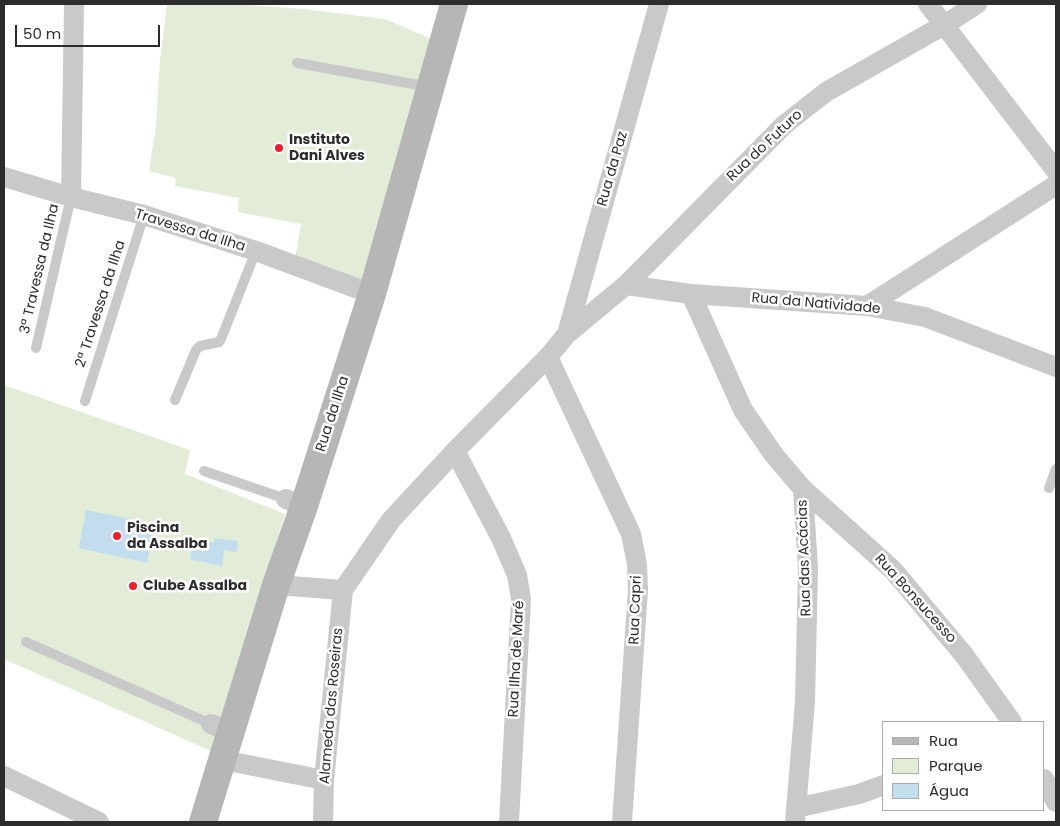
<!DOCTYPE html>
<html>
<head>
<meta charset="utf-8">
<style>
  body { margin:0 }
  #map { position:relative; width:1060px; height:826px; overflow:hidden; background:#fff; font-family:Poppins,sans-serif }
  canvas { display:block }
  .frame { position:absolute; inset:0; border:5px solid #2c2c2c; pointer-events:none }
  .legend { position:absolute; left:882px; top:721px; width:162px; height:90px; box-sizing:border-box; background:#fff; border:1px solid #ababab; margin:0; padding:6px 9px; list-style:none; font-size:15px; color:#2c2c2c }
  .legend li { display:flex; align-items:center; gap:10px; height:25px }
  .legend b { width:25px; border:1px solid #ababab }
  .scale { position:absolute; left:15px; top:25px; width:145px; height:22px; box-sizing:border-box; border:2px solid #2c2c2c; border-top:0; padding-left:6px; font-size:15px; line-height:18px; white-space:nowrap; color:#2c2c2c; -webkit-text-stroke:4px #fff; paint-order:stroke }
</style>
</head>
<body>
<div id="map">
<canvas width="1060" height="826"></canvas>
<div class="frame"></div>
<ul class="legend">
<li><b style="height:6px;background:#b6b6b6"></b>Rua</li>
<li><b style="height:14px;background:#e2ecd7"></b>Parque</li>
<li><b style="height:14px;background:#c1ddee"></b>Água</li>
</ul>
<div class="scale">50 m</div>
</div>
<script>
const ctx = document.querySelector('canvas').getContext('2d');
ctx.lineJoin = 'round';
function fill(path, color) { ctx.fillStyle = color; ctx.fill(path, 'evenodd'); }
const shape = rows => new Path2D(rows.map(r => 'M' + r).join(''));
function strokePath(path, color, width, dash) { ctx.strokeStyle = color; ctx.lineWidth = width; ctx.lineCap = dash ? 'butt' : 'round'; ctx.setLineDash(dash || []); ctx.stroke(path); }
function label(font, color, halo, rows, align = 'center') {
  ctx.font = font + ' Poppins,sans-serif'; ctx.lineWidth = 5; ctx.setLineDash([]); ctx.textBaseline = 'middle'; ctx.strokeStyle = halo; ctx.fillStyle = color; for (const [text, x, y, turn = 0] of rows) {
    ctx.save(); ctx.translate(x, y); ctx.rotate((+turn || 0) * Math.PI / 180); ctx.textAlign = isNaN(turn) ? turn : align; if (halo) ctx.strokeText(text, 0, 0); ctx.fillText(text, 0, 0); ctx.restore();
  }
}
fill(shape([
  [167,4,232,4,304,9,385,19,436,41,368,282,295,259,301,224,238,212,239,198,175,186,176,178,149,171,156,126,160,60],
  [4,385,190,450,185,474,285,514,211,751,4,659]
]), '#e2ecd7');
fill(shape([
  [86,510,155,524,147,563,79,548],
  [214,538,238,541,237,552,224,550,222,566,190,559,194,539,214,543]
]), '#c1ddee');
strokePath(shape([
  [297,63,430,87],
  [36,348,71,197],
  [175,400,196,350,200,346,219,342,221,339,256,251],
  [85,401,144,215],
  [204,471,286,499],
  [1049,488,1056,469],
  [26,642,211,724]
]), '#c9c9c9', 10);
strokePath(shape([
  [928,4,1056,171],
  [4,177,71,197,144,215,256,251,372,294],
  [71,197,74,4],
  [626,285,691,294,867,306,925,317,1056,367],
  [691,294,743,410,774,455,803,489,893,570,964,655,1012,722],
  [867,306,1056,185],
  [567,334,659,4],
  [548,357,631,534,637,564,638,590,622,822],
  [455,451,501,538,517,575,521,599,509,822],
  [286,499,304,506],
  [276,585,343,590,391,520,455,451,548,357,567,334,626,285,784,125,826,92,944,25,977,4],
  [211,724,231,732],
  [223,760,324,780],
  [4,776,99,822],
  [1044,779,1056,802],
  [796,808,859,794,884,785],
  [323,822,324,780,343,590],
  [795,822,805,702,808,568,803,489]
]), '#c9c9c9', 20);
strokePath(shape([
  [203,822,276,585,304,506,372,294,454,4]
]), '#b6b6b6', 28);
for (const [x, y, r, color] of [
  [279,148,5,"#f61a2f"],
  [117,536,5,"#f61a2f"],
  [133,586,5,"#f61a2f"]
]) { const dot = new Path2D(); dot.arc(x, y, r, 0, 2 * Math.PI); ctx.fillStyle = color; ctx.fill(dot); strokePath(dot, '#fff', 2); }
label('bold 14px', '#2c2c2c', '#fff', [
  ["Instituto",289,140],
  ["Dani Alves",289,156],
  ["Piscina",127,528],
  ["da Assalba",127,544],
  ["Clube Assalba",143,586]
], 'left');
label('14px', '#2c2c2c', '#fff', [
  ["Rua do Futuro",765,146,-43],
  ["Rua da Paz",613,169,-74],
  ["Travessa da Ilha",190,231,17],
  ["3ª Travessa da Ilha",40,269,-77],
  ["2ª Travessa da Ilha",101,304,-72],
  ["Rua da Natividade",816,304,5],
  ["Rua da Ilha",333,414,-72],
  ["Rua das Acácias",805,558,-92],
  ["Rua Bonsucesso",915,599,48],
  ["Rua Capri",636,610,-88],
  ["Rua Ilha de Maré",517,659,-87],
  ["Alameda das Roseiras",332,706,-85]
]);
</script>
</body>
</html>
